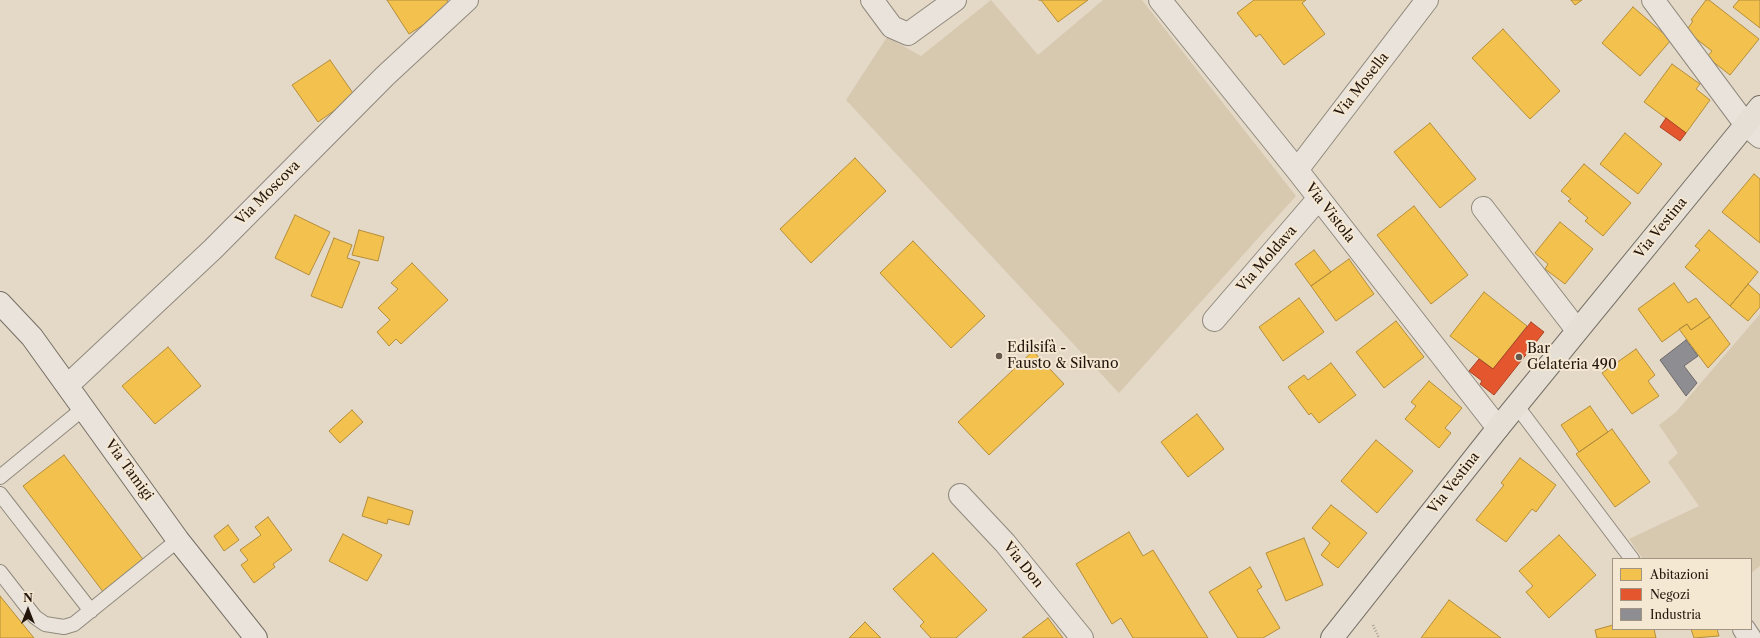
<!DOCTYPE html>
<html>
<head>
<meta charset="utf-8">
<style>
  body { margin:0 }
  #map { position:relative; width:1760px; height:638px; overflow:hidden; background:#e4d9c7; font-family:"Libre Caslon Text",serif }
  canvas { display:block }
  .legend { position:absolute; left:1612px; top:558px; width:140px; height:72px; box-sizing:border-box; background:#f5e8d3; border:1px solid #a19483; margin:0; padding:5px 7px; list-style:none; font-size:12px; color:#23150b }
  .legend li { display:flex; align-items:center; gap:8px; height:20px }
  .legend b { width:20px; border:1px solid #a19483 }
  .north { position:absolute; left:8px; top:590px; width:40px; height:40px; -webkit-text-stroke:3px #f5e8d3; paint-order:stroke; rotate:0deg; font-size:11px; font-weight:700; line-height:16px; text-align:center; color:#23150b }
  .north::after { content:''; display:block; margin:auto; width:14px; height:18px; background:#23150b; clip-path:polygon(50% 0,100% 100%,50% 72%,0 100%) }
</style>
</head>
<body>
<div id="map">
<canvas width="1760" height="638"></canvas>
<ul class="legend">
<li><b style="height:11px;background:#f2c14e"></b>Abitazioni</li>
<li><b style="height:11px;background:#e4572e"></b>Negozi</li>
<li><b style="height:11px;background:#8d8d92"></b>Industria</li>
</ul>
<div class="north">N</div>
</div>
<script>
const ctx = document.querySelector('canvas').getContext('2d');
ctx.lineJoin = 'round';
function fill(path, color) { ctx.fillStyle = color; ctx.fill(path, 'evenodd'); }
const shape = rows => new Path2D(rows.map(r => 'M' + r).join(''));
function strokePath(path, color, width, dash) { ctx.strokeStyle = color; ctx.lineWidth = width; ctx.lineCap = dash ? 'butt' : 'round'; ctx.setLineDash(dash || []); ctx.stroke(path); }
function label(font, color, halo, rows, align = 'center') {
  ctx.font = font + ' "Libre Caslon Text",serif'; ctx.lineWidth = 4; ctx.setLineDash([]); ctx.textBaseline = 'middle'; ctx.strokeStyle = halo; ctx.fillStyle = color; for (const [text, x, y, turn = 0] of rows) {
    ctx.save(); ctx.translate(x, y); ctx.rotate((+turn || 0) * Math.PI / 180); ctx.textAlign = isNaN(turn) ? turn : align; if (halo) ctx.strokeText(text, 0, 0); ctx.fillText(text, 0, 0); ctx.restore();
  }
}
fill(shape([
  [991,0,1038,55,1103,0,1142,0,1296,196,1119,393,846,100,887,37,921,56],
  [1760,314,1760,566,1751,573,1751,559,1643,559,1629,539,1699,506,1668,462,1678,453,1659,425,1676,412]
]), '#d7c8b0');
const homes = shape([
  [387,0,447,0,451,7,409,34,387,0],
  [1039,0,1088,0,1058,22,1041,0,1039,0],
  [1254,0,1306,0,1302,3,1325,34,1284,65,1260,34,1256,37,1237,13,1254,0],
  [1571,0,1582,0,1575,5,1571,0],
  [1706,0,1709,0,1759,39,1730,75,1707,57,1712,51,1686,31,1693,21,1691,20,1706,0],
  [1739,0,1760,0,1760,28,1733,7,1739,0],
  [1633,7,1671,40,1640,76,1602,43,1633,7],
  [1503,29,1560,91,1530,119,1472,58,1503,29],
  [330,60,355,96,318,122,292,85,330,60],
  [1672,64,1700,84,1696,89,1710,100,1686,133,1644,102,1672,64],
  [1430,123,1476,179,1440,208,1394,152,1430,123],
  [1625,133,1662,164,1638,194,1600,164,1625,133],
  [855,158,886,191,811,263,780,229,855,158],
  [1584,164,1631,203,1603,236,1585,221,1588,218,1568,201,1571,199,1561,191,1584,164],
  [1754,174,1760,179,1760,243,1722,212,1754,174],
  [1414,206,1468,275,1431,304,1377,235,1414,206],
  [295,215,330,232,309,275,275,258,295,215],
  [1560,222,1593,249,1565,284,1545,269,1548,264,1535,253,1560,222],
  [359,230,384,237,378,261,352,255,359,230],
  [1709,230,1758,272,1730,306,1685,267,1700,250,1695,246,1709,230],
  [334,238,352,245,347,258,360,262,342,308,311,296,334,238],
  [913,241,985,316,951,348,880,273,913,241],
  [1314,250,1331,272,1311,286,1295,264,1314,250],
  [1349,259,1374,294,1336,321,1311,286,1349,259],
  [412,263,448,300,401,344,396,339,389,346,377,332,390,320,378,308,398,289,391,283,412,263],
  [1674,283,1688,303,1696,298,1710,317,1691,330,1687,324,1662,342,1638,309,1674,283],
  [1748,284,1760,295,1760,307,1748,321,1730,306,1748,284],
  [1484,292,1527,326,1493,369,1450,336,1484,292],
  [1299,298,1324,332,1283,361,1259,327,1299,298],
  [1710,317,1730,344,1708,368,1679,329,1687,324,1691,330,1710,317],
  [1396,321,1424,357,1384,388,1356,352,1396,321],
  [168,347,201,386,155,424,122,386,168,347],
  [1636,349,1655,375,1648,381,1659,396,1632,414,1602,373,1636,349],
  [1033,351,1064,384,989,455,958,422,1033,351],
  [1331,363,1356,395,1319,423,1311,413,1309,415,1288,387,1304,375,1308,380,1331,363],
  [1429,381,1462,408,1445,428,1451,433,1439,448,1405,419,1416,406,1411,402,1429,381],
  [1590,406,1608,432,1579,452,1561,425,1590,406],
  [352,410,363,422,340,443,329,431,352,410],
  [1197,414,1224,449,1188,477,1161,442,1197,414],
  [1612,429,1650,482,1615,507,1576,454,1612,429],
  [1376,440,1413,471,1377,513,1341,481,1376,440],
  [64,455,145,562,104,593,23,486,64,455],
  [1520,458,1556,485,1536,512,1532,509,1506,542,1476,520,1504,485,1501,483,1520,458],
  [368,497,413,511,409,525,388,519,387,524,362,516,368,497],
  [1331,505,1367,533,1338,568,1321,555,1330,543,1312,528,1331,505],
  [268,517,292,550,273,564,275,567,254,583,241,565,248,560,240,550,261,535,255,527,268,517],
  [228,525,239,540,224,551,214,536,228,525],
  [1129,532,1143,556,1153,550,1208,638,1133,638,1121,618,1112,624,1076,564,1129,532],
  [343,534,382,555,367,581,329,561,343,534],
  [1559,535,1596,575,1549,618,1526,592,1533,586,1519,571,1559,535],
  [1304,538,1323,585,1286,601,1266,553,1304,538],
  [933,553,987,610,956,638,931,638,920,626,924,622,893,589,933,553],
  [1250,567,1262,587,1257,590,1280,628,1263,638,1238,638,1209,592,1250,567],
  [0,596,34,638,0,638,0,596],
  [1449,600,1501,638,1421,638,1449,600],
  [1048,618,1063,638,1022,638,1048,618],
  [865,622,881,638,849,638,865,622],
  [1613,625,1613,629,1654,629,1656,638,1597,638,1595,630,1613,625],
  [1691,629,1717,629,1719,636,1694,638,1691,629]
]);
fill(homes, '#f2c14e');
strokePath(homes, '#b48d3a', 1);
const shops = shape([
  [1666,118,1686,133,1680,141,1660,127,1666,118],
  [1531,322,1544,332,1494,395,1480,384,1482,381,1469,371,1479,359,1493,369,1531,322]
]);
fill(shops, '#e4572e');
strokePath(shops, '#aa4324', 1);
const industry = shape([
  [1686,340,1698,356,1684,366,1697,383,1686,396,1660,360,1686,340]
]);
fill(industry, '#8d8d92');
strokePath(industry, '#6d696a', 1);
const lane = shape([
  [1516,405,1632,559],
  [0,477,84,408],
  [0,494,91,611],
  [0,572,35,617,45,624,64,627,74,624,178,540]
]);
const street = shape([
  [872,0,892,27,908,34,955,0],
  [1160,0,1297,170,1498,428],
  [1653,0,1746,125,1760,137],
  [1297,170,1427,0],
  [1483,208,1577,330],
  [1214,320,1319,198],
  [68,385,213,249,385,76,467,0],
  [960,495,1005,543,1082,638],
  [1744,629,1750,638]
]);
const secondary = shape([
  [0,303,32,337,178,540,256,638]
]);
const primary = shape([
  [1332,638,1498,428,1760,107]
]);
strokePath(lane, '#90897d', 16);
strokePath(street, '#90897d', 24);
strokePath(secondary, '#756e64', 24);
strokePath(primary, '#756e64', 24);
strokePath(shape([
  [1373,625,1379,638]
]), '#a39e96', 2.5, [1, 2]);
strokePath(lane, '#e9e3db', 14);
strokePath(street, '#e9e3db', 22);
strokePath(secondary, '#e9e3db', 22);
strokePath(primary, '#e5dfd5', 22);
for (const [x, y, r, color] of [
  [999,356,4,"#675a4d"],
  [1519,357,4,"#675a4d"]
]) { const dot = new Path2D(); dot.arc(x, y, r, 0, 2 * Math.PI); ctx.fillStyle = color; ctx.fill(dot); strokePath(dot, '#f5e8d3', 1.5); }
label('14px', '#23150b', '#f5e8d3', [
  ["Via Mosella",1362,85,-52],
  ["Via Moscova",268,193,-45],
  ["Via Vistola",1330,213,52],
  ["Via Vestina",1661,228,-51],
  ["Via Moldava",1267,259,-49],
  ["Via Tamigi",129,470,54],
  ["Via Vestina",1454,483,-52],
  ["Via Don",1023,565,51]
]);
label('14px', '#23150b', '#f5e8d3', [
  ["Edilsifà -",1007,348],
  ["Fausto & Silvano",1007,364],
  ["Bar",1527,349],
  ["Gelateria 490",1527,365]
], 'left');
</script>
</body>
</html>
